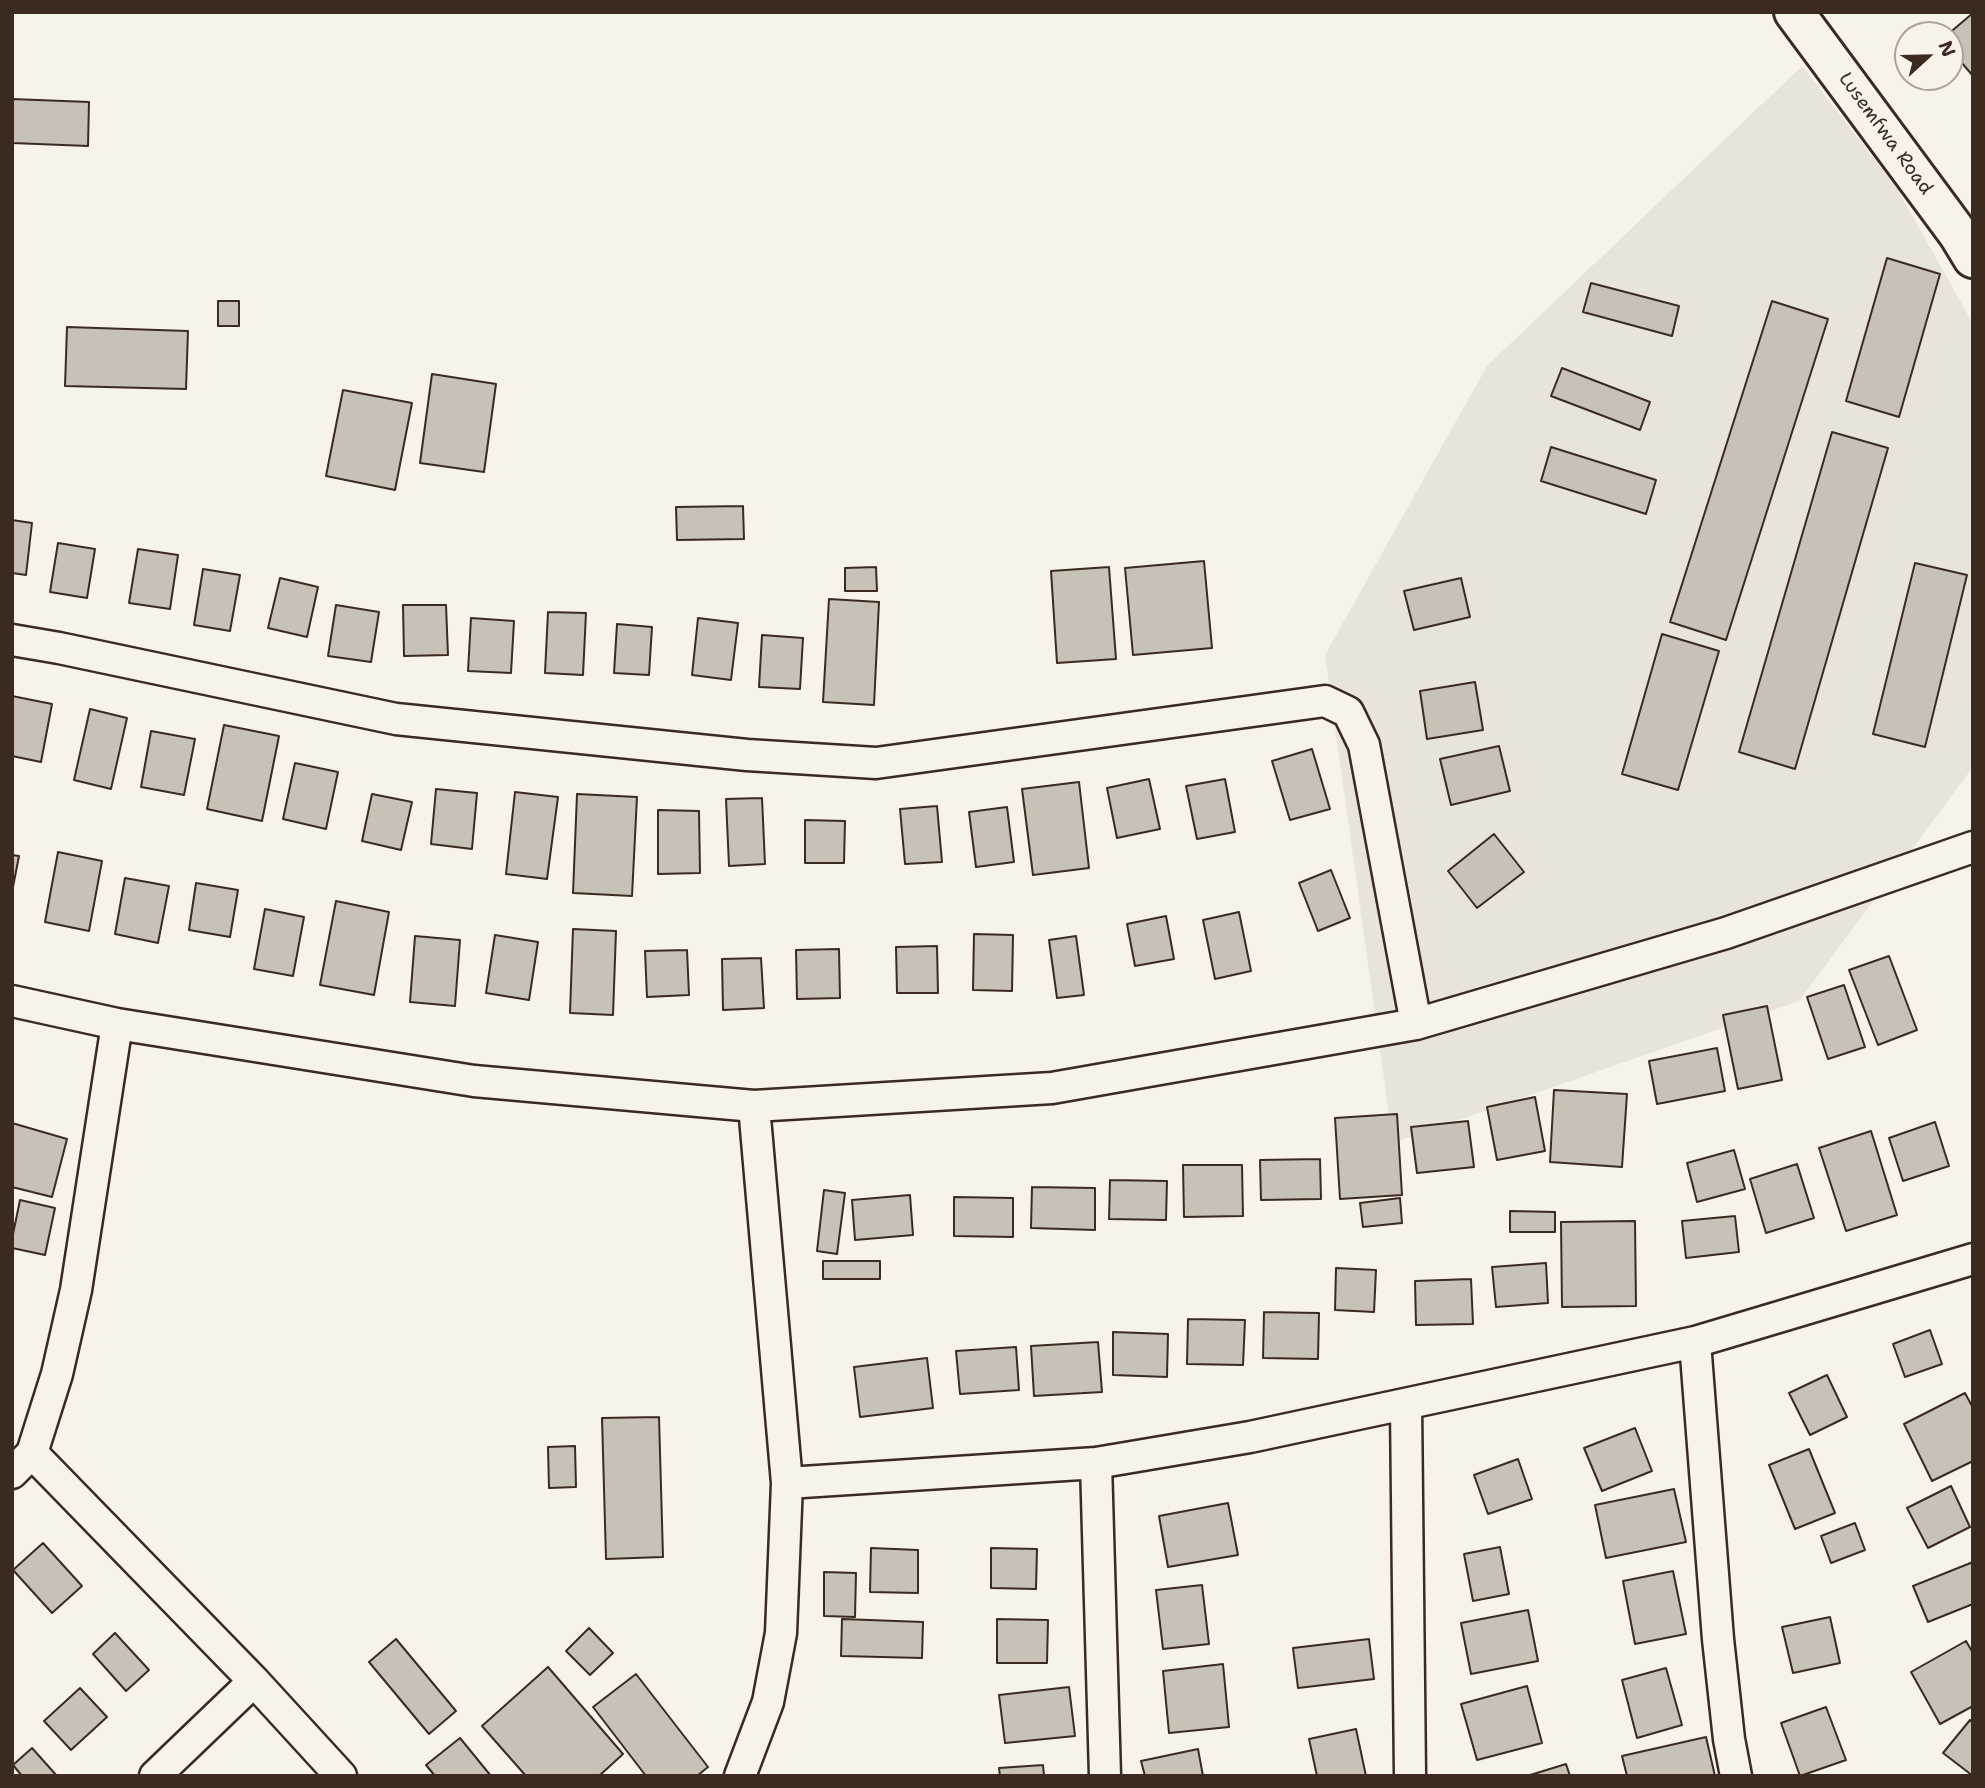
<!DOCTYPE html>
<html>
<head>
<meta charset="utf-8">
<style>
  body { margin:0 }
  #map { position:relative; width:1985px; height:1788px; overflow:hidden; background:#f7f3e8; font-family:"Shantell Sans",sans-serif }
  canvas { display:block }
  .frame { position:absolute; inset:0; border:14px solid #3b2a1e; pointer-events:none }
  .north { position:absolute; left:1894px; top:21px; width:70px; height:70px; box-sizing:border-box; background:#f7f3e8; border:2px solid #aca397; border-radius:50%; rotate:68deg; font-size:19px; font-weight:700; line-height:28px; text-align:center; color:#3b2a1e }
  .north::after { content:''; display:block; margin:auto; width:24px; height:32px; background:#3b2a1e; clip-path:polygon(50% 0,100% 100%,50% 72%,0 100%) }
</style>
</head>
<body>
<div id="map">
<canvas width="1985" height="1788"></canvas>
<div class="frame"></div>
<div class="north">N</div>
</div>
<script>
const ctx = document.querySelector('canvas').getContext('2d');
ctx.lineJoin = 'round';
function fill(path, color) { ctx.fillStyle = color; ctx.fill(path, 'evenodd'); }
const shape = rows => new Path2D(rows.map(r => 'M' + r).join(''));
function strokePath(path, color, width, dash) { ctx.strokeStyle = color; ctx.lineWidth = width; ctx.lineCap = dash ? 'butt' : 'round'; ctx.setLineDash(dash || []); ctx.stroke(path); }
function label(font, color, halo, rows, align = 'center') {
  ctx.font = font + ' "Shantell Sans",sans-serif'; ctx.lineWidth = 6; ctx.setLineDash([]); ctx.textBaseline = 'middle'; ctx.strokeStyle = halo; ctx.fillStyle = color; for (const [text, x, y, turn = 0] of rows) {
    ctx.save(); ctx.translate(x, y); ctx.rotate((+turn || 0) * Math.PI / 180); ctx.textAlign = isNaN(turn) ? turn : align; if (halo) ctx.strokeText(text, 0, 0); ctx.fillText(text, 0, 0); ctx.restore();
  }
}
fill(shape([
  [1802,66,1898,190,1973,324,1973,767,1799,1001,1393,1143,1325,655,1487,366]
]), '#e9e4d9');
const building = shape([
  [1973,13,1973,76,1950,49,1950,35,1947,35,1973,13],
  [12,99,89,102,88,146,12,143,12,99],
  [1887,258,1940,274,1899,417,1846,401,1887,258],
  [1591,283,1679,306,1672,336,1583,312,1591,283],
  [218,301,239,301,239,326,218,326,218,301],
  [1772,301,1828,319,1726,640,1670,622,1772,301],
  [67,327,188,331,186,389,65,386,67,327],
  [1562,368,1650,402,1640,430,1551,396,1562,368],
  [432,374,496,384,484,472,420,463,432,374],
  [343,390,412,403,395,490,326,476,343,390],
  [1832,432,1888,448,1795,769,1739,752,1832,432],
  [1551,447,1656,480,1646,514,1541,481,1551,447],
  [743,506,744,539,677,540,676,507,743,506],
  [12,520,32,523,26,575,12,573,12,520],
  [58,543,95,549,87,598,50,592,58,543],
  [138,549,178,555,170,609,129,603,138,549],
  [1204,561,1212,648,1133,655,1125,568,1204,561],
  [1915,563,1967,575,1925,747,1873,734,1915,563],
  [876,567,877,591,845,591,845,568,876,567],
  [1109,567,1116,659,1057,663,1051,571,1109,567],
  [203,569,240,575,230,631,194,625,203,569],
  [280,578,318,587,307,637,268,628,280,578],
  [1461,578,1470,617,1414,630,1404,591,1461,578],
  [829,599,879,602,874,705,823,702,829,599],
  [336,605,379,612,371,662,328,656,336,605],
  [403,605,446,605,448,655,404,656,403,605],
  [548,612,586,613,583,675,545,673,548,612],
  [471,618,514,621,511,673,468,671,471,618],
  [698,618,738,623,731,680,692,675,698,618],
  [617,624,652,627,649,675,614,673,617,624],
  [1662,634,1719,651,1678,790,1622,774,1662,634],
  [762,635,803,638,800,689,759,687,762,635],
  [1475,682,1483,730,1427,739,1420,691,1475,682],
  [12,696,52,704,41,762,12,756,12,696],
  [90,709,127,718,111,789,74,780,90,709],
  [224,725,279,736,262,821,207,809,224,725],
  [151,731,195,739,184,795,141,787,151,731],
  [1499,746,1510,791,1451,805,1440,759,1499,746],
  [1312,749,1330,809,1290,820,1272,761,1312,749],
  [295,763,338,772,326,829,283,819,295,763],
  [1149,779,1160,829,1117,838,1107,788,1149,779],
  [1225,779,1235,832,1197,839,1186,786,1225,779],
  [1079,782,1089,868,1033,875,1022,789,1079,782],
  [436,789,477,793,472,849,431,844,436,789],
  [515,792,558,797,547,879,506,874,515,792],
  [372,794,412,802,401,850,362,841,372,794],
  [577,794,637,797,632,896,573,893,577,794],
  [762,798,765,864,729,866,726,799,762,798],
  [937,806,942,862,905,864,900,809,937,806],
  [1007,807,1014,862,976,867,969,812,1007,807],
  [658,810,699,811,700,873,658,874,658,810],
  [805,820,845,821,844,863,805,863,805,820],
  [1494,834,1524,872,1477,908,1448,871,1494,834],
  [58,852,102,861,89,931,45,922,58,852],
  [12,855,19,856,12,892,12,855],
  [1331,870,1350,918,1318,931,1299,883,1331,870],
  [125,878,169,886,158,943,115,934,125,878],
  [196,883,238,890,230,937,189,930,196,883],
  [336,901,389,912,374,995,320,985,336,901],
  [265,909,304,917,293,976,254,969,265,909],
  [1239,912,1251,971,1215,979,1203,920,1239,912],
  [1166,916,1174,959,1135,966,1127,924,1166,916],
  [573,929,616,931,613,1015,570,1013,573,929],
  [974,934,1013,935,1012,991,973,990,974,934],
  [495,935,538,942,529,1000,486,993,495,935],
  [415,936,460,940,455,1006,410,1002,415,936],
  [1076,936,1084,995,1057,998,1049,940,1076,936],
  [937,946,938,993,897,993,896,947,937,946],
  [839,949,840,998,797,999,796,950,839,949],
  [687,950,689,995,647,997,645,951,687,950],
  [1889,956,1917,1030,1878,1045,1849,970,1889,956],
  [761,958,764,1008,723,1010,722,959,761,958],
  [1844,985,1865,1047,1828,1059,1807,997,1844,985],
  [1767,1006,1782,1080,1738,1089,1723,1015,1767,1006],
  [1717,1048,1725,1091,1657,1104,1649,1061,1717,1048],
  [1554,1090,1627,1094,1622,1167,1550,1162,1554,1090],
  [1535,1097,1545,1151,1497,1160,1487,1107,1535,1097],
  [1397,1114,1402,1195,1340,1199,1335,1118,1397,1114],
  [1468,1121,1474,1167,1417,1173,1411,1127,1468,1121],
  [1935,1122,1949,1166,1903,1181,1889,1138,1935,1122],
  [12,1123,67,1139,52,1197,12,1187,12,1123],
  [1871,1131,1897,1215,1846,1231,1819,1148,1871,1131],
  [1734,1150,1745,1189,1697,1202,1687,1163,1734,1150],
  [1320,1159,1321,1199,1261,1200,1260,1160,1320,1159],
  [1797,1164,1814,1218,1766,1233,1750,1179,1797,1164],
  [1183,1165,1242,1165,1243,1216,1184,1217,1183,1165],
  [1110,1180,1167,1181,1166,1220,1109,1219,1110,1180],
  [1032,1187,1095,1188,1095,1230,1031,1228,1032,1187],
  [824,1190,845,1193,837,1254,817,1251,824,1190],
  [910,1195,913,1235,855,1240,852,1200,910,1195],
  [954,1197,1013,1198,1013,1237,954,1236,954,1197],
  [1400,1198,1402,1223,1363,1227,1360,1203,1400,1198],
  [20,1200,55,1208,45,1255,12,1248,12,1239,20,1200],
  [1510,1211,1555,1212,1555,1232,1510,1232,1510,1211],
  [1735,1216,1739,1252,1686,1258,1682,1221,1735,1216],
  [1635,1221,1636,1306,1562,1307,1561,1222,1635,1221],
  [823,1261,880,1261,880,1279,823,1279,823,1261],
  [1546,1263,1548,1303,1496,1307,1492,1267,1546,1263],
  [1336,1268,1376,1270,1374,1312,1335,1310,1336,1268],
  [1471,1279,1473,1324,1416,1325,1415,1281,1471,1279],
  [1264,1312,1319,1313,1318,1359,1263,1358,1264,1312],
  [1188,1319,1245,1320,1243,1365,1187,1364,1188,1319],
  [1930,1330,1942,1364,1905,1377,1893,1344,1930,1330],
  [1113,1332,1168,1334,1167,1377,1113,1375,1113,1332],
  [1098,1342,1102,1392,1034,1396,1031,1346,1098,1342],
  [1016,1347,1019,1390,960,1394,956,1351,1016,1347],
  [927,1358,933,1408,860,1417,854,1367,927,1358],
  [1827,1375,1847,1417,1810,1435,1789,1393,1827,1375],
  [1965,1393,1973,1408,1973,1461,1932,1481,1904,1424,1965,1393],
  [659,1417,663,1557,606,1559,602,1418,659,1417],
  [1635,1428,1652,1471,1602,1491,1584,1448,1635,1428],
  [575,1446,576,1487,549,1488,548,1447,575,1446],
  [1809,1449,1835,1513,1795,1529,1769,1465,1809,1449],
  [1518,1459,1532,1499,1488,1514,1474,1475,1518,1459],
  [1951,1486,1970,1527,1928,1548,1907,1508,1951,1486],
  [1674,1489,1686,1542,1606,1558,1595,1505,1674,1489],
  [1228,1503,1238,1555,1168,1567,1159,1516,1228,1503],
  [1855,1523,1865,1550,1831,1563,1821,1536,1855,1523],
  [43,1543,82,1586,52,1613,13,1570,43,1543],
  [1500,1547,1509,1594,1473,1601,1464,1554,1500,1547],
  [871,1548,918,1550,918,1593,870,1592,871,1548],
  [991,1548,1037,1549,1036,1589,991,1588,991,1548],
  [1973,1562,1973,1604,1928,1622,1913,1586,1973,1562],
  [1673,1571,1686,1634,1635,1644,1623,1581,1673,1571],
  [824,1572,856,1573,855,1617,824,1616,824,1572],
  [1202,1585,1209,1644,1163,1649,1156,1590,1202,1585],
  [1528,1610,1538,1661,1471,1674,1461,1623,1528,1610],
  [1830,1617,1840,1663,1793,1673,1782,1627,1830,1617],
  [842,1619,923,1622,922,1658,841,1656,842,1619],
  [997,1619,1048,1620,1047,1663,997,1663,997,1619],
  [589,1628,613,1653,590,1675,566,1651,589,1628],
  [115,1633,149,1670,126,1691,93,1654,115,1633],
  [396,1639,456,1711,429,1734,369,1662,396,1639],
  [1369,1639,1374,1679,1298,1688,1293,1648,1369,1639],
  [1966,1641,1973,1653,1973,1706,1940,1724,1911,1672,1966,1641],
  [1223,1664,1229,1727,1169,1733,1163,1671,1223,1664],
  [548,1667,623,1754,599,1776,526,1776,482,1726,548,1667],
  [1666,1668,1682,1725,1637,1738,1622,1680,1666,1668],
  [636,1674,708,1767,697,1776,646,1776,593,1707,636,1674],
  [1527,1686,1542,1743,1477,1760,1461,1704,1527,1686],
  [1069,1687,1075,1736,1005,1743,999,1695,1069,1687],
  [80,1688,107,1717,71,1750,44,1721,80,1688],
  [1826,1707,1846,1760,1800,1776,1781,1723,1826,1707],
  [1970,1720,1973,1723,1973,1776,1943,1753,1970,1720],
  [1356,1729,1366,1776,1317,1776,1309,1739,1356,1729],
  [1706,1737,1715,1776,1627,1776,1622,1756,1706,1737],
  [460,1738,491,1776,435,1776,426,1765,460,1738],
  [32,1748,57,1776,22,1776,13,1765,32,1748],
  [1198,1749,1203,1776,1145,1776,1141,1761,1198,1749],
  [1566,1764,1570,1776,1527,1776,1566,1764],
  [1043,1765,1044,1776,1000,1776,999,1768,1043,1765]
]);
fill(building, '#c8c1b6');
strokePath(building, '#3b2a1e', 2);
const street = shape([
  [12,640,59,648,396,719,747,755,876,763,1325,701,1348,712,1364,745,1416,1024],
  [12,1001,117,1024,474,1081,754,1106,1052,1088,1416,1024,1726,933,1973,847],
  [1406,1405,1410,1776],
  [32,1453,254,1681,341,1776],
  [1096,1463,1105,1776],
  [12,1473,32,1453,57,1374,76,1290,117,1024],
  [787,1483,1096,1463,1250,1437,1695,1342],
  [155,1776,254,1681],
  [740,1776,768,1702,781,1633,787,1483,754,1106],
  [1736,1776,1729,1739,1718,1639,1695,1342,1973,1259]
]);
const secondary = shape([
  [1794,12,1959,235,1973,258]
]);
strokePath(street, '#3b2a1e', 35);
strokePath(secondary, '#3b2a1e', 44);
strokePath(street, '#f7f3e8', 30);
strokePath(secondary, '#f7f3e8', 38);
label('19px', '#3b2a1e', '#f7f3e8', [
  ["Lusemfwa Road",1885,134,54]
]);
</script>
</body>
</html>
